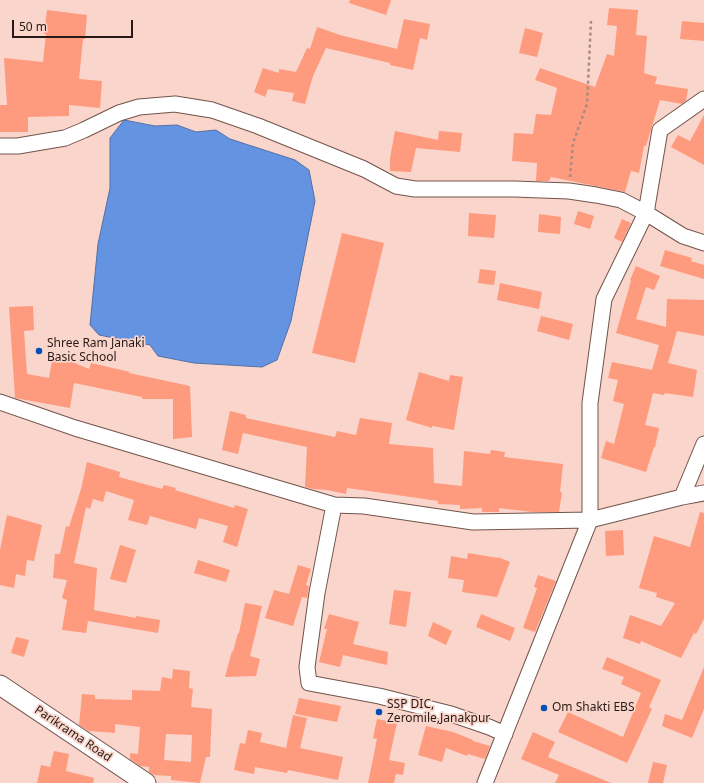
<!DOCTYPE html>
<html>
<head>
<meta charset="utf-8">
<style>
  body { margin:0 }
  #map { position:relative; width:704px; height:783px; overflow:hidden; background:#fad5cb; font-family:"Noto Sans",sans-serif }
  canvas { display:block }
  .scale { position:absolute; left:12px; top:20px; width:121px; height:18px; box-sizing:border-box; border:2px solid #271a16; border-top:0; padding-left:5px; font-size:12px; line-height:14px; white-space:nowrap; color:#271a16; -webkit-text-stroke:3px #fad5cb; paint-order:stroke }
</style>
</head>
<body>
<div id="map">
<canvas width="704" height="783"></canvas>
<div class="scale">50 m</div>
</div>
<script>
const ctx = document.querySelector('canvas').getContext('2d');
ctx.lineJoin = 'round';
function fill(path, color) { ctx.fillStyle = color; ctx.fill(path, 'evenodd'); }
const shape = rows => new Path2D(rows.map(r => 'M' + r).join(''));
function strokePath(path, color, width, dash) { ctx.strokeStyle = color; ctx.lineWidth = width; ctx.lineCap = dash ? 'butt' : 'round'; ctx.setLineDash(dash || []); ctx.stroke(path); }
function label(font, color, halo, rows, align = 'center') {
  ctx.font = font + ' "Noto Sans",sans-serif'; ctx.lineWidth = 3.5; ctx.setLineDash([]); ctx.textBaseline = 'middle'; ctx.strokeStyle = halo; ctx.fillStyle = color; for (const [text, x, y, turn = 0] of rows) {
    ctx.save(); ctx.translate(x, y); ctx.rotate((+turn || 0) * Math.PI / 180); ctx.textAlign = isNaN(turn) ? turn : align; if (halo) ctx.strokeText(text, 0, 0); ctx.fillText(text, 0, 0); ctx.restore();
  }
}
const water = shape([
  [124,120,155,126,177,125,196,132,216,130,230,139,295,160,309,170,315,201,291,321,277,360,262,367,194,363,158,356,150,345,99,335,90,325,98,244,110,188,110,138,124,120]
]);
fill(water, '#6494e1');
strokePath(water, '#526fa4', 1);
fill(shape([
  [350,0,391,0,386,15,349,3],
  [609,8,638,10,636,35,647,36,644,73,657,77,655,84,688,89,686,101,682,104,660,100,646,146,644,146,639,173,631,171,625,192,551,177,549,181,536,181,537,163,512,161,514,133,533,134,536,114,551,115,557,88,535,80,540,68,595,87,607,54,614,56,617,26,607,25],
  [47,10,87,15,85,39,83,39,79,79,102,81,100,108,69,105,69,116,28,117,28,132,0,132,0,105,7,105,4,58,43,62,46,34,44,34],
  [404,19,430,24,427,40,420,38,413,70,390,65,390,63,326,48,313,76,305,104,292,101,294,93,268,89,265,97,254,92,263,68,279,73,279,69,296,72,307,48,310,49,317,27,340,35,397,49],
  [682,21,704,23,704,41,680,39],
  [525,28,543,33,537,57,519,53],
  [704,115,704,165,671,147,678,135,690,141],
  [395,131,438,140,439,131,462,133,460,152,416,148,411,172,390,171,390,158],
  [578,211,594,216,590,229,574,224],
  [469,213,496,215,494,238,468,236],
  [539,214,561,217,560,234,538,232],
  [622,219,631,223,622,242,614,238],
  [342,233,384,243,355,363,312,353],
  [665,250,692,258,691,261,704,265,704,279,660,266],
  [636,266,660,276,654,290,646,287,636,319,666,327,667,299,704,300,704,336,677,331,668,363,697,370,693,397,665,393,664,395,653,393,645,425,659,428,655,447,654,447,646,472,601,458,606,441,614,444,624,404,613,401,618,380,608,378,612,362,652,370,659,345,616,333,631,281,630,280],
  [480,269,496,271,494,285,478,283],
  [500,283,542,292,539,309,497,300],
  [33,306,34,330,24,331,27,374,49,378,53,354,89,369,91,363,130,372,129,373,190,386,192,437,173,439,173,399,142,399,142,397,74,383,70,408,15,398,9,307],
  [541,316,573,324,569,340,537,331],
  [419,372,449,381,450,375,463,377,454,430,432,426,432,428,406,420],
  [230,411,246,415,246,418,335,437,337,431,356,435,360,418,392,423,389,444,433,448,434,483,462,486,464,451,490,454,491,450,505,452,504,457,563,464,560,492,562,492,559,512,532,512,499,508,499,512,482,512,482,508,460,509,460,505,438,504,438,501,376,492,347,488,346,494,327,490,313,489,305,487,307,447,243,433,238,454,222,450],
  [87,462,120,472,119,477,162,489,164,485,176,488,175,490,234,508,235,505,248,509,237,547,223,542,228,526,199,518,196,529,150,516,147,525,128,520,134,500,106,491,103,502,93,499,90,509,86,507,74,563,97,568,94,610,136,618,136,616,160,620,158,633,88,621,86,633,62,630,67,600,62,598,67,580,53,578,55,554,60,554,66,526,69,527,81,489],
  [700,512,704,513,704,619,696,634,694,633,681,658,641,641,640,644,623,638,630,615,661,626,675,603,656,597,657,593,639,588,654,536,690,547],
  [7,515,42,525,34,561,27,560,25,576,16,574,14,588,0,585,0,550],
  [623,530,624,555,606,556,605,531],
  [120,545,136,550,126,583,110,579],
  [468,553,498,558,498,557,510,562,497,597,462,592,464,580,448,578,451,556,467,559],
  [198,560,230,570,226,582,194,573],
  [298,565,311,569,306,585,309,586,307,598,302,597,293,626,265,618,274,590,289,594],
  [538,575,556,581,535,632,523,628,537,588,534,587],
  [394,590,411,592,406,627,389,624],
  [245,603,262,606,250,656,260,659,256,676,225,677,232,651,233,652,238,633,239,633],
  [329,614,359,622,353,644,388,652,387,665,343,655,340,667,319,662,327,629,324,629],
  [481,614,515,628,510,641,476,627],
  [433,622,452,631,446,645,428,636],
  [16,637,29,640,24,657,11,653],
  [607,657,661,680,649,707,652,709,627,763,558,732,568,712,623,737,641,693,621,684,624,677,602,669],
  [704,667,704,709,692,738,662,726,665,714,682,720],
  [173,669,190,671,189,688,193,689,191,707,212,709,210,757,206,757,200,783,171,780,171,776,153,775,149,772,149,767,140,766,130,759,130,753,138,754,140,727,115,724,115,733,90,731,90,732,79,725,82,694,95,695,95,699,132,700,132,690,160,691,162,677,172,679],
  [166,734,192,735,191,762,164,760],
  [299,698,341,706,337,722,295,714],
  [293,715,307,718,300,748,343,757,338,780,288,770,287,773,255,767,254,774,234,770,240,743,245,744,248,730,262,733,260,742,286,748],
  [377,719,397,723,389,760,405,763,403,775,396,774,394,783,368,783,377,739,373,738],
  [426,726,453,732,473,740,473,741,490,746,485,759,468,754,467,756,446,748,442,762,418,755],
  [533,732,555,742,548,757,611,783,555,783,559,775,521,759],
  [54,751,69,754,66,771,94,778,93,783,37,783,41,765,50,767],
  [653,762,667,765,663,783,648,783]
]), '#fe9a7d');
const minor = shape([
  [0,146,18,146,65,138,84,130,119,113,139,107,175,104,212,110,258,126,364,169,396,186,415,189,514,189,569,191,596,195,621,200,646,213,683,236,704,243],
  [0,402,75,428,334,505,364,506,473,522,590,520,682,497,704,493],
  [682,497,704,444],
  [334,505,317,593,307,667,309,683,379,696,451,714,489,727,505,734],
  [485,783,590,520,590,403,604,299,646,213,660,130,704,99]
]);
const tertiary = shape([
  [0,685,146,783]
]);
strokePath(minor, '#72544b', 17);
strokePath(tertiary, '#72544b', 21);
strokePath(shape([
  [570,177,573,143,587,104,591,21]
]), '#a78c84', 2.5, [3, 3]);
strokePath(minor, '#fff', 15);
strokePath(tertiary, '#fff', 19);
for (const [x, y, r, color] of [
  [39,351,4,"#004eb8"],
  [544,708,4,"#004eb8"],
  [379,712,4,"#004eb8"]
]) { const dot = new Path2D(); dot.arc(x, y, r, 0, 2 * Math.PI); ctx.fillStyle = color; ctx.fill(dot); strokePath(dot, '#fad5cb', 1.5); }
label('12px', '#271a16', '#fad5cb', [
  ["Shree Ram Janaki",47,344],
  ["Basic School",47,358],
  ["SSP DIC,",387,705],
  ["Zeromile,Janakpur",387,719],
  ["Om Shakti EBS",552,708]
], 'left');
label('12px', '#271a16', '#fad5cb', [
  ["Parikrama Road",73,734,34]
]);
</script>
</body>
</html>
